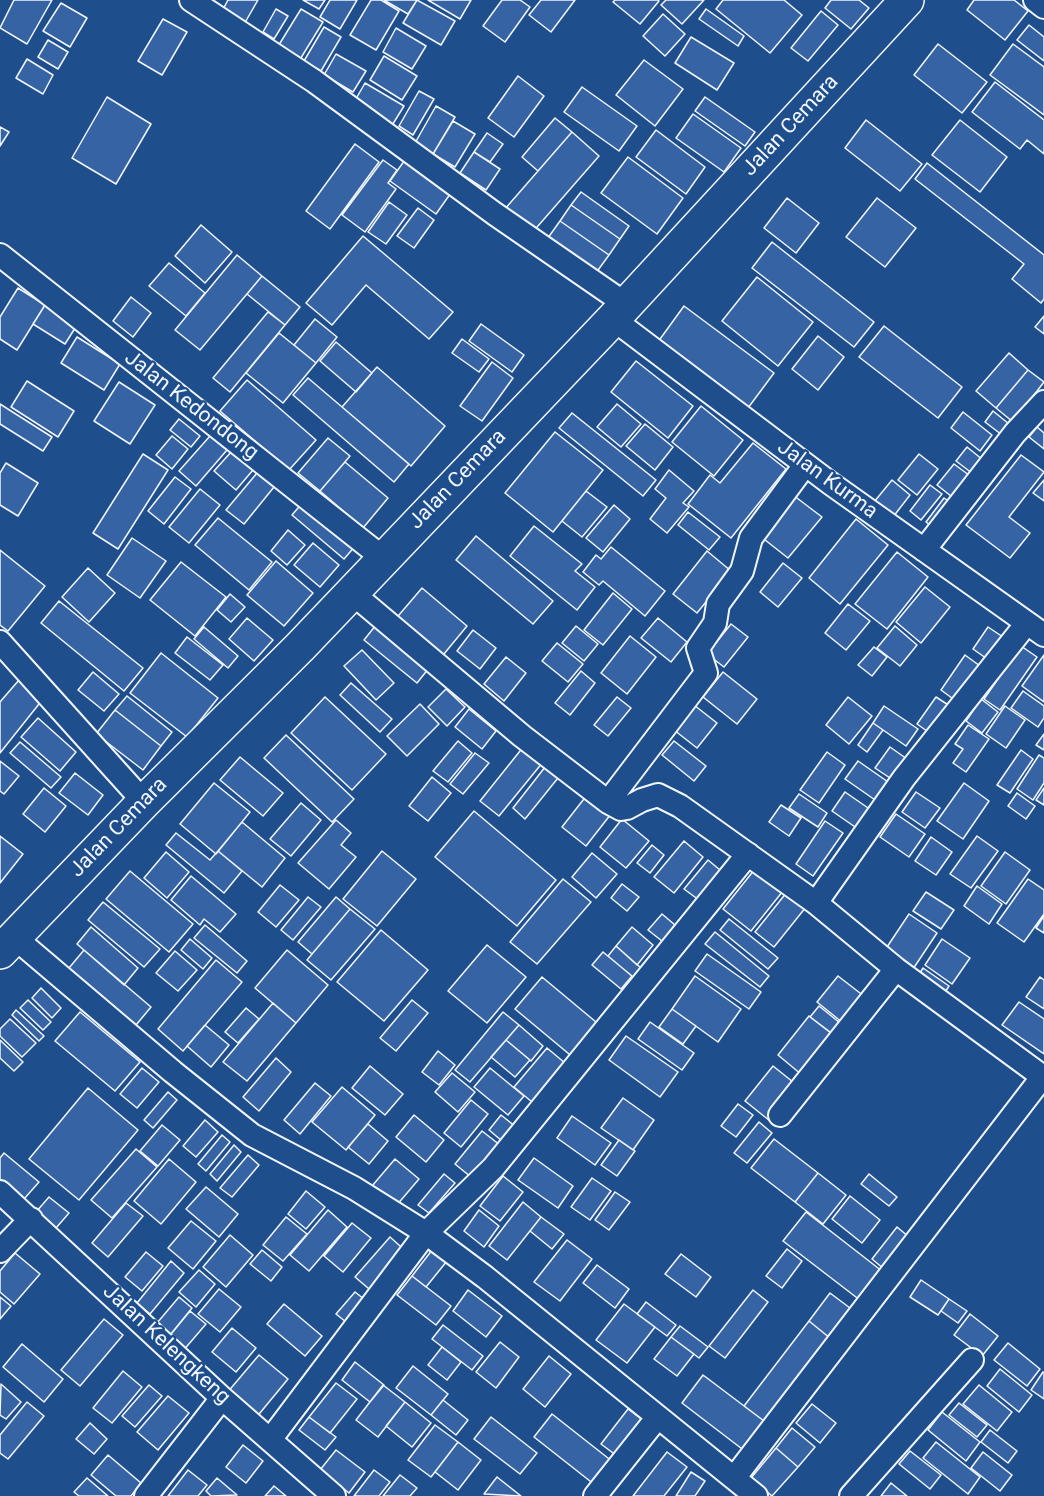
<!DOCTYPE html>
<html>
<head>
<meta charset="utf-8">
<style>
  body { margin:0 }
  canvas { display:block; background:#1f4e8c }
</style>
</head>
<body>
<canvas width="1044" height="1496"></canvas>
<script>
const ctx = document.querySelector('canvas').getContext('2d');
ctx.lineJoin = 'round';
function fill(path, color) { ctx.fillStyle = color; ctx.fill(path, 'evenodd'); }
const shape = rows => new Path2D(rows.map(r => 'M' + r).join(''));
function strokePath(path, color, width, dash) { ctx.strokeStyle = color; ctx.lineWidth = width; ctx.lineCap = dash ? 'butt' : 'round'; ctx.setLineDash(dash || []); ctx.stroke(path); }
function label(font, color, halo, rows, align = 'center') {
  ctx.font = font + ' Roboto,sans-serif'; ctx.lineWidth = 4.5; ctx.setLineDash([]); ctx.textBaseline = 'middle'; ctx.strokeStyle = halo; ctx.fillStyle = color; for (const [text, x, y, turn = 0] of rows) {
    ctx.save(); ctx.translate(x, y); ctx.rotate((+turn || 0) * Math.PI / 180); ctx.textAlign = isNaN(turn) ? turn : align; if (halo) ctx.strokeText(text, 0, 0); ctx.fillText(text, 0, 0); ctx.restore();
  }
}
const building = shape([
  [14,0,52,0,27,44,0,28,14,0],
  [228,0,258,0,243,26,221,13,228,0],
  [303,0,325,0,319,9,303,0],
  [330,0,357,0,340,29,320,17,330,0],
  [371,0,381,0,399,11,376,50,350,35,371,0],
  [384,0,417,0,408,14,384,0],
  [417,0,455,21,441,45,403,23,417,0],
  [428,0,471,0,460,19,428,0],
  [502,0,520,0,530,7,505,42,483,26,502,0],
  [541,0,575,0,551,32,529,15,541,0],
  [615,0,658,0,659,1,640,24,613,2,615,0],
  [666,0,704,0,682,24,661,5,666,0],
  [723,0,784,0,802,15,770,53,716,9,723,0],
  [831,0,859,0,869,8,851,29,825,8,831,0],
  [974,0,1014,0,1028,11,1005,40,967,10,974,0],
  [61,3,87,18,70,47,43,31,61,3],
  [276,9,288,16,274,39,263,32,276,9],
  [301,9,323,22,299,61,277,48,301,9],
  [706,9,744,36,738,46,699,19,706,9],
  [821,11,838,25,808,61,791,48,821,11],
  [663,14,685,34,665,56,643,36,663,14],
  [163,19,187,32,162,75,138,61,163,19],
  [1029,25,1044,37,1044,61,1017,40,1029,25],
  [324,27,341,37,321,71,304,61,324,27],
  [396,28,426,46,412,69,383,52,396,28],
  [691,37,734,63,717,90,675,63,691,37],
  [48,40,68,52,58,69,38,57,48,40],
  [938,44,987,82,962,113,914,75,938,44],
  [1013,44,1044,67,1044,115,990,75,1013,44],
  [336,54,366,71,353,92,324,75,336,54],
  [384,56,417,76,402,100,370,80,384,56],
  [27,59,53,75,43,94,16,78,27,59],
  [644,60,683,89,655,126,616,95,644,60],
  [518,76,544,96,514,137,488,118,518,76],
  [995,82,1044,120,1044,154,1027,140,1020,149,972,112,995,82],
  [365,83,404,106,391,127,353,104,365,83],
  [582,87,637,126,619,151,564,112,582,87],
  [419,91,434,99,413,135,399,126,419,91],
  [107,97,151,124,116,184,72,158,107,97],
  [705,97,755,132,745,146,695,111,705,97],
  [436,106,455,117,433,154,415,143,436,106],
  [693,114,741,148,724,172,676,138,693,114],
  [555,118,572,132,538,171,522,157,555,118],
  [866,120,922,164,900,191,845,148,866,120],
  [960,120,1007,157,980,192,932,155,960,120],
  [453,121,475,134,455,167,433,154,453,121],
  [0,127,9,132,0,146,0,127],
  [656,130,705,167,686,194,636,157,656,130],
  [572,132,599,156,531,234,504,210,572,132],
  [487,133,503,144,490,162,474,152,487,133],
  [355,144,379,162,330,229,306,211,355,144],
  [474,152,500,169,486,190,460,173,474,152],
  [407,157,453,190,436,214,390,181,407,157],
  [628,157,683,198,657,234,601,193,628,157],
  [383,160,397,170,388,183,396,189,365,232,342,215,383,160],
  [927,163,1044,255,1044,299,1041,303,1012,279,1024,264,915,179,927,163],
  [581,192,629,226,620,239,571,205,581,192],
  [787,198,819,223,796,253,764,228,787,198],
  [877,198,916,228,885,267,846,237,877,198],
  [389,202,407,215,386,244,368,232,389,202],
  [571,205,620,239,609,255,560,221,571,205],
  [418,208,434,220,414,248,397,236,418,208],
  [560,221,609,255,593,277,545,242,560,221],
  [201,225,232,252,205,283,175,256,201,225],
  [363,236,453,312,429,339,366,285,332,325,306,303,363,236],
  [772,242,874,322,854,347,752,268,772,242],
  [237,255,262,276,200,350,175,330,237,255],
  [169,263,205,293,186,316,149,286,169,263],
  [262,276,300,307,285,325,247,294,262,276],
  [757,277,813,322,778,366,722,321,757,277],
  [18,288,45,305,17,350,0,339,0,317,18,288],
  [131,297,151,313,133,337,113,321,131,297],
  [45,305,77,325,65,344,33,324,45,305],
  [684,306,774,373,745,412,655,346,684,306],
  [268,312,285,325,230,392,213,378,268,312],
  [1044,316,1044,334,1035,327,1044,316],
  [315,319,337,337,316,363,294,345,315,319],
  [481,324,524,355,512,372,469,341,481,324],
  [884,326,962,387,938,418,859,357,884,326],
  [279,333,316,363,283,403,246,373,279,333],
  [818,336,844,357,818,390,792,369,818,336],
  [77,337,120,364,104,390,61,363,77,337],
  [462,339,489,359,479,372,452,353,462,339],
  [336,342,372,373,356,392,320,361,336,342],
  [1009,353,1028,370,996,408,976,391,1009,353],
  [636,361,693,406,668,438,611,392,636,361],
  [492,362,513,378,482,421,460,406,492,362],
  [377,367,445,426,411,466,342,407,377,367],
  [1028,370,1044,382,1013,422,996,408,1028,370],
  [308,378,409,464,394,482,293,395,308,378],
  [247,380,316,440,289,470,220,411,247,380],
  [27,381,74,411,58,437,11,407,27,381],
  [119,382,155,405,130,444,94,421,119,382],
  [0,404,52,437,43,451,0,424,0,404],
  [617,404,641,424,621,447,597,427,617,404],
  [701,406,743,440,714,476,672,442,701,406],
  [993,411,1014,428,1006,438,985,422,993,411],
  [963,412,992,435,980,451,951,428,963,412],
  [572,413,656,480,643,496,559,428,572,413],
  [179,419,200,436,191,447,170,430,179,419],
  [645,424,673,447,655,470,626,446,645,424],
  [1037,427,1044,433,1044,449,1029,437,1037,427],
  [555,432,603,470,553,532,505,493,555,432],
  [172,436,188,449,172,469,156,455,172,436],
  [210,436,227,450,196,486,179,471,210,436],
  [328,438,350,456,320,491,298,473,328,438],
  [753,443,786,469,731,538,688,504,710,475,720,483,753,443],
  [967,447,988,464,977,477,956,461,967,447],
  [232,451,253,470,236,490,214,471,232,451],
  [143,454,168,470,118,549,93,533,143,454],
  [919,454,938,469,917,495,898,480,919,454],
  [1021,455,1044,472,1009,517,1030,533,1010,558,966,525,1021,455],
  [345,462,388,498,363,528,320,491,345,462],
  [6,463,38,483,18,516,0,505,0,473,6,463],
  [954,464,973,478,956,500,937,485,954,464],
  [669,470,694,491,683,503,689,507,667,533,650,519,666,498,655,489,669,470],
  [257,473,274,487,244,524,226,510,257,473],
  [175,477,191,489,164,524,148,511,175,477],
  [892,480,910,495,893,517,874,502,892,480],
  [1044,480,1044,501,1033,493,1044,480],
  [930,485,942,494,921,520,910,511,930,485],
  [200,489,220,505,189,543,169,527,200,489],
  [586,491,607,507,582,537,562,521,586,491],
  [793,495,822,517,788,558,760,536,793,495],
  [944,498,954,505,935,529,926,522,944,498],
  [304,501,356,545,344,559,292,515,304,501],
  [614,505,630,519,603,552,586,538,614,505],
  [688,512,720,537,709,550,678,525,688,512],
  [218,518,272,562,249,590,195,545,218,518],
  [856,519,888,545,840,604,809,578,856,519],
  [534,526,582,564,575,571,595,587,577,610,510,556,534,526],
  [288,530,305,545,287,565,271,551,288,530],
  [476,536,553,601,533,624,456,560,476,536],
  [132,538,166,561,140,598,107,575,132,538],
  [313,543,339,565,320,587,294,565,313,543],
  [611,547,665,591,645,616,603,581,599,585,583,572,596,555,601,559,611,547],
  [0,550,45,586,8,631,0,625,0,550],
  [707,551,731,571,697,613,673,594,707,551],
  [897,552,928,577,887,629,855,604,897,552],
  [276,561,313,593,284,626,247,595,276,561],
  [181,562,226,597,195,636,150,600,181,562],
  [783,563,802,578,778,607,760,592,783,563],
  [88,568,115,593,89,622,62,597,88,568],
  [925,587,950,607,921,643,896,622,925,587],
  [422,588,467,626,439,660,393,622,422,588],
  [613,593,632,609,603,645,584,630,613,593],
  [230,594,245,607,231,622,217,610,230,594],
  [59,601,143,668,124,691,41,623,59,601],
  [848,604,870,621,846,650,825,633,848,604],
  [247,618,273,640,254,661,229,639,247,618],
  [658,618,687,642,671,662,641,638,658,618],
  [731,624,748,637,724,667,707,654,731,624],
  [376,625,429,668,417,683,364,640,376,625],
  [576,626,598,644,584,661,562,643,576,626],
  [895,626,917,645,900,666,877,648,895,626],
  [204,627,238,656,228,668,194,639,204,627],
  [988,627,1006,639,990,661,973,649,988,627],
  [473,630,496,648,480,669,457,651,473,630],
  [630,636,656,657,627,694,601,673,630,636],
  [187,637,223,665,210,680,175,653,187,637],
  [557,643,583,664,568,682,542,661,557,643],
  [1021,646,1037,657,1000,710,984,699,1021,646],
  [874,647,887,657,872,676,858,665,874,647],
  [362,650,394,683,376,700,344,666,362,650],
  [161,653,218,698,187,737,130,693,161,653],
  [965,655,980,666,956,701,941,690,965,655],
  [1044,655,1044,702,1022,686,1044,655],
  [506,657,526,673,504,701,484,684,506,657],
  [581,671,595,683,570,715,555,703,581,671],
  [93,672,119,694,104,711,78,690,93,672],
  [723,672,757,699,737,724,703,697,723,672],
  [19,680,43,699,0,753,0,702,19,680],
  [351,683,392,719,380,732,340,695,351,683],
  [446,689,465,707,447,726,428,707,446,689],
  [1023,691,1044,706,1044,718,1038,727,1011,708,1023,691],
  [127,696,172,732,161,746,115,710,127,696],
  [325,697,386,754,352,790,291,733,325,697],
  [617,697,631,708,608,736,594,725,617,697],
  [848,697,872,716,849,744,826,725,848,697],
  [936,697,953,708,934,736,917,724,936,697],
  [981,699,998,712,982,733,966,721,981,699],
  [420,704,439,724,407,756,387,736,420,704],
  [694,705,717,723,697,748,674,730,694,705],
  [884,706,918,729,906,746,873,723,884,706],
  [1005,706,1025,720,1006,748,986,734,1005,706],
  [469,709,496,731,482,749,455,727,469,709],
  [115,710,161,746,143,770,96,734,115,710],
  [38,718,76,752,60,771,21,737,38,718],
  [873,723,883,730,867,752,858,745,873,723],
  [968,725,989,739,966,772,953,763,963,749,955,744,968,725],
  [1044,734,1044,750,1036,745,1044,734],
  [286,735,354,799,332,822,264,758,286,735],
  [458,741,472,753,448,782,433,771,458,741],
  [674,741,706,766,694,781,662,755,674,741],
  [20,742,61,777,51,788,10,753,20,742],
  [524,746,543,762,499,816,480,801,524,746],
  [890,747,907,759,893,780,875,768,890,747],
  [1021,750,1033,759,1010,793,997,785,1021,750],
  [827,752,845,765,819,803,800,790,827,752],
  [475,753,489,763,463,794,450,784,475,753],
  [1039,755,1044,758,1044,783,1033,800,1017,789,1039,755],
  [240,757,283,793,263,816,220,780,240,757],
  [0,761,19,776,4,794,0,791,0,761],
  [858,761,891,784,878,802,845,779,858,761],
  [549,762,562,773,525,819,513,808,549,762],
  [75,773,103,795,88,815,59,793,75,773],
  [432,777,451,793,428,821,409,806,432,777],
  [214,783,250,812,216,854,180,824,214,783],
  [964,783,989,801,963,839,937,821,964,783],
  [44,788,66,806,45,832,23,814,44,788],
  [1044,788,1044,805,1036,800,1044,788],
  [845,792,871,810,858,829,832,811,845,792],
  [916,792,940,808,925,828,902,812,916,792],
  [1017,793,1035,806,1026,819,1008,806,1017,793],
  [799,794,827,813,818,827,789,808,799,794],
  [587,795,611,814,586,846,562,827,587,795],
  [301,803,321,820,291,856,270,839,301,803],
  [781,805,801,818,789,836,769,822,781,805],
  [474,811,556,880,517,926,435,857,474,811],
  [896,814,925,834,909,857,880,837,896,814],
  [622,819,649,841,626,868,600,847,622,819],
  [336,820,351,833,341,845,356,857,329,889,298,863,336,820],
  [825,821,843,833,813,876,796,864,825,821],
  [242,822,285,858,262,887,218,851,242,822],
  [176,833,210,860,218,851,242,871,224,893,166,845,176,833],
  [0,836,23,854,0,883,0,836],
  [977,836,998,851,971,888,950,874,977,836],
  [931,837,952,852,936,875,915,861,931,837],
  [684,841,703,857,674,893,654,877,684,841],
  [652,845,664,855,650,873,637,863,652,845],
  [382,851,416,879,377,926,343,899,382,851],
  [166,852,189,872,167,898,144,878,166,852],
  [1005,852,1030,870,1006,904,981,886,1005,852],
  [592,853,617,874,596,898,572,877,592,853],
  [708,860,726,875,703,903,684,889,708,860],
  [755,869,783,891,751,931,723,909,755,869],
  [130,871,193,924,169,952,106,899,130,871],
  [191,876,236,914,220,932,204,919,200,925,171,900,191,876],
  [563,879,591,902,537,964,510,942,563,879],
  [1028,879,1044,890,1044,914,1024,942,997,923,1028,879],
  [622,884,639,897,627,911,611,898,622,884],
  [280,885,299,900,276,927,258,912,280,885],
  [977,886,1002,904,989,924,964,906,977,886],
  [787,892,806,907,774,947,755,932,787,892],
  [926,892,954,910,941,929,913,911,926,892],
  [308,897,321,907,293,940,281,930,308,897],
  [336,897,350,909,312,954,298,942,336,897],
  [103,902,160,949,144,967,88,920,103,902],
  [350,909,375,929,331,980,307,960,350,909],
  [662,914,675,925,662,941,648,930,662,914],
  [909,914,937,933,913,969,885,950,909,914],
  [1044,916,1044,933,1036,928,1044,916],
  [729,919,778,958,768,969,720,930,729,919],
  [205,925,247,961,237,973,194,938,205,925],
  [91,927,138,968,124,985,77,944,91,927],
  [632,927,653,945,637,965,616,946,632,927],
  [381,930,428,970,384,1021,337,982,381,930],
  [715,932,769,976,760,987,705,944,715,932],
  [190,939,212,958,203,969,181,950,190,939],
  [942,939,970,958,952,984,925,965,942,939],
  [487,945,526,977,487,1023,448,991,487,945],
  [616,946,641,968,633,977,608,956,616,946],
  [84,950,151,1007,136,1025,69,968,84,950],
  [287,950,328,985,296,1023,255,988,287,950],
  [175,951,197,970,178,991,156,973,175,951],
  [603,952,632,976,621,989,592,965,603,952],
  [707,954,761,992,749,1009,695,971,707,954],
  [216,960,242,982,183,1051,158,1029,216,960],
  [923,968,949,986,944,994,918,976,923,968],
  [695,976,741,1009,718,1042,672,1009,695,976],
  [838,976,869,1000,848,1027,817,1002,838,976],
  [542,977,602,1027,575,1059,515,1009,542,977],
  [1040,977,1044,980,1044,1009,1026,997,1040,977],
  [41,988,61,1008,52,1018,32,998,41,988],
  [28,1000,51,1022,43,1030,20,1008,28,1000],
  [412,1000,428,1013,396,1051,380,1038,412,1000],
  [1019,1002,1044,1019,1044,1054,1002,1025,1019,1002],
  [273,1003,296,1023,247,1081,223,1062,273,1003],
  [819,1006,845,1027,836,1037,810,1017,819,1006],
  [246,1008,259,1019,238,1043,225,1032,246,1008],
  [672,1009,696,1026,683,1044,659,1027,672,1009],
  [16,1010,44,1036,39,1041,12,1015,16,1010],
  [80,1012,140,1062,115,1091,55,1041,80,1012],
  [503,1012,519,1025,470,1082,455,1070,503,1012],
  [809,1016,834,1035,802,1075,778,1055,809,1016],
  [10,1019,36,1043,22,1057,0,1036,0,1029,10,1019],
  [650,1022,694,1053,682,1070,638,1039,650,1022],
  [205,1025,229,1045,211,1067,187,1046,205,1025],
  [519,1025,543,1046,531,1061,506,1040,519,1025],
  [626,1036,678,1072,660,1097,609,1060,626,1036],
  [0,1040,23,1062,14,1071,0,1058,0,1040],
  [506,1040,530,1060,515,1077,491,1057,506,1040],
  [547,1048,571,1068,538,1107,514,1087,547,1048],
  [438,1051,455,1065,439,1085,422,1072,438,1051],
  [276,1058,291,1072,259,1111,243,1097,276,1058],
  [370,1066,403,1094,385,1115,352,1088,370,1066],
  [773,1066,798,1086,770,1121,745,1101,773,1066],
  [142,1068,159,1082,137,1108,120,1094,142,1068],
  [490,1068,524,1096,508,1115,474,1087,490,1068],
  [452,1073,475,1092,458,1112,435,1092,452,1073],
  [315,1083,331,1096,300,1134,284,1120,315,1083],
  [342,1087,375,1115,346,1150,312,1122,342,1087],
  [88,1088,138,1130,79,1200,29,1159,88,1088],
  [168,1092,177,1100,153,1128,144,1120,168,1092],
  [623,1098,654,1120,633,1150,601,1128,623,1098],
  [471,1100,488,1114,461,1147,444,1133,471,1100],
  [738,1104,753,1115,736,1137,721,1126,738,1104],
  [414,1115,444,1140,426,1162,396,1137,414,1115],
  [501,1115,521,1131,508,1146,489,1130,501,1115],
  [572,1116,611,1143,595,1165,557,1138,572,1116],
  [205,1120,218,1132,196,1157,183,1146,205,1120],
  [759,1122,772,1133,747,1163,734,1153,759,1122],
  [368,1124,388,1141,369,1164,348,1147,368,1124],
  [162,1125,180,1140,158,1166,140,1151,162,1125],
  [482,1131,505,1149,477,1182,455,1164,482,1131],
  [222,1135,230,1142,206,1171,198,1164,222,1135],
  [774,1139,818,1173,795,1202,751,1168,774,1139],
  [619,1140,635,1151,617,1176,601,1165,619,1140],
  [234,1145,241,1152,217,1181,210,1174,234,1145],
  [136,1149,157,1167,112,1218,91,1200,136,1149],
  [4,1153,39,1182,24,1199,0,1179,0,1158,4,1153],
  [248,1155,259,1165,232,1197,220,1188,248,1155],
  [534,1158,573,1186,558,1208,518,1180,534,1158],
  [169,1159,196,1182,161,1224,134,1201,169,1159],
  [395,1159,419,1179,396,1206,372,1186,395,1159],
  [818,1173,846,1195,823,1224,795,1202,818,1173],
  [444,1174,455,1183,429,1213,418,1205,444,1174],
  [869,1174,897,1197,889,1206,861,1184,869,1174],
  [503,1176,523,1192,500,1221,480,1206,503,1176],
  [592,1178,611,1191,590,1220,571,1207,592,1178],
  [206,1187,238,1214,219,1237,186,1209,206,1187],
  [306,1191,325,1207,306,1229,288,1214,306,1191],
  [615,1192,630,1202,609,1230,595,1220,615,1192],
  [850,1196,880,1220,862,1243,832,1219,850,1196],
  [49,1197,69,1213,56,1228,36,1212,49,1197],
  [523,1202,541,1217,507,1260,489,1246,523,1202],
  [126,1203,143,1216,108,1257,92,1243,126,1203],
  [328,1210,347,1227,309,1271,290,1255,328,1210],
  [479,1210,499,1226,484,1247,464,1231,479,1210],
  [806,1212,887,1275,865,1304,783,1241,806,1212],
  [286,1217,307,1234,283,1261,263,1245,286,1217],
  [541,1217,564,1234,552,1249,530,1231,541,1217],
  [191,1221,216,1241,193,1269,168,1248,191,1221],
  [352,1223,371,1238,343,1272,324,1256,352,1223],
  [897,1227,915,1242,890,1274,872,1259,897,1227],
  [230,1235,253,1255,226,1287,203,1267,230,1235],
  [390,1237,409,1254,375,1294,355,1277,390,1237],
  [567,1240,592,1259,560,1301,534,1282,567,1240],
  [436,1245,451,1256,426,1287,412,1276,436,1245],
  [787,1249,802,1261,782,1288,766,1276,787,1249],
  [262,1250,282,1267,271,1281,250,1264,262,1250],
  [146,1252,163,1266,142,1291,125,1277,146,1252],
  [15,1253,40,1274,14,1304,0,1292,0,1271,15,1253],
  [681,1254,711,1277,696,1297,665,1274,681,1254],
  [171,1261,184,1273,150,1314,137,1303,171,1261],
  [597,1265,629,1289,615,1308,583,1283,597,1265],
  [199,1270,215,1284,196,1307,179,1292,199,1270],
  [412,1276,451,1306,436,1325,397,1295,412,1276],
  [921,1280,949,1299,938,1315,910,1297,921,1280],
  [219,1289,241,1307,220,1332,198,1314,219,1289],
  [468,1290,502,1316,486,1337,453,1311,468,1290],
  [753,1290,768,1302,725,1358,709,1346,753,1290],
  [355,1292,369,1303,351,1326,336,1314,355,1292],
  [830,1293,858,1314,836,1343,809,1321,830,1293],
  [0,1297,11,1306,0,1319,0,1297],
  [179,1297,192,1308,170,1335,157,1323,179,1297],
  [949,1299,967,1311,958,1323,941,1311,949,1299],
  [646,1302,676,1325,667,1336,637,1314,646,1302],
  [284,1304,322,1336,305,1356,267,1324,284,1304],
  [624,1304,655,1327,627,1363,596,1340,624,1304],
  [190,1311,206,1324,182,1352,167,1339,190,1311],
  [970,1314,998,1336,982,1356,954,1335,970,1314],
  [104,1319,123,1335,80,1386,61,1370,104,1319],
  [809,1321,836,1343,772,1427,744,1406,809,1321],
  [443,1325,483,1356,472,1370,432,1339,443,1325],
  [680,1326,708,1347,699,1358,671,1337,680,1326],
  [232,1328,256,1348,236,1372,212,1352,232,1328],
  [671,1337,694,1354,677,1376,654,1359,671,1337],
  [500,1342,519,1357,496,1388,476,1372,500,1342],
  [1008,1343,1040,1369,1027,1386,994,1360,1008,1343],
  [22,1344,63,1379,44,1402,3,1367,22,1344],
  [442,1347,461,1362,447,1380,428,1365,442,1347],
  [259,1355,288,1379,255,1419,226,1394,259,1355],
  [549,1356,571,1374,545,1407,523,1389,549,1356],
  [355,1362,384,1385,370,1402,342,1380,355,1362],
  [413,1366,448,1394,431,1415,396,1388,413,1366],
  [1000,1369,1032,1395,1019,1412,987,1386,1000,1369],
  [123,1371,142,1387,112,1423,93,1408,123,1371],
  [1043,1372,1044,1373,1044,1399,1031,1390,1043,1372],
  [703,1375,772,1427,750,1455,682,1403,703,1375],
  [336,1383,357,1399,330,1433,309,1417,336,1383],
  [1,1384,21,1402,6,1419,0,1415,1,1384],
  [149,1385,162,1396,135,1427,122,1416,149,1385],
  [383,1385,405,1402,378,1437,356,1420,383,1385],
  [979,1385,1012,1412,997,1431,963,1404,979,1385],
  [168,1396,189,1413,158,1450,137,1432,168,1396],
  [443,1400,468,1420,456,1435,431,1415,443,1400],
  [27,1402,44,1416,8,1459,0,1453,0,1435,27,1402],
  [405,1402,431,1423,412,1447,386,1426,405,1402],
  [959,1403,987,1425,977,1437,949,1415,959,1403],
  [812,1404,836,1423,820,1443,796,1423,812,1404],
  [628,1409,648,1424,621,1459,601,1444,628,1409],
  [942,1412,980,1442,966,1461,928,1430,942,1412],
  [552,1414,613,1462,595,1485,534,1437,552,1414],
  [309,1417,336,1437,325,1450,299,1430,309,1417],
  [491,1417,537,1453,520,1474,474,1439,491,1417],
  [90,1423,107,1439,94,1454,76,1439,90,1423],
  [435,1425,458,1442,431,1477,408,1460,435,1425],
  [792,1428,815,1447,798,1467,776,1448,792,1428],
  [990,1430,1017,1451,1008,1463,981,1442,990,1430],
  [458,1442,481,1460,458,1490,435,1472,458,1442],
  [936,1442,980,1477,968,1494,923,1458,936,1442],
  [243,1445,263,1461,246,1483,226,1467,243,1445],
  [776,1448,798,1467,772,1496,751,1478,776,1448],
  [336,1450,365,1472,349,1493,320,1470,336,1450],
  [910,1451,941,1475,930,1489,899,1464,910,1451],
  [667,1452,687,1467,664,1496,633,1496,667,1452],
  [983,1452,1012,1475,1000,1491,971,1468,983,1452],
  [108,1455,141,1483,131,1496,116,1496,91,1475,108,1455],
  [188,1470,207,1485,198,1496,168,1496,188,1470],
  [374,1470,390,1482,379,1496,354,1496,374,1470],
  [691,1472,705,1481,695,1496,676,1496,691,1472],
  [400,1475,417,1488,410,1496,383,1496,400,1475],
  [497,1477,521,1496,520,1496,484,1494,497,1477],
  [87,1478,108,1496,79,1496,74,1492,87,1478],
  [217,1478,237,1495,211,1496,206,1491,217,1478],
  [891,1483,907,1496,881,1496,891,1483],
  [274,1486,286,1496,265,1496,274,1486]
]);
fill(building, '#3563a3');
strokePath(building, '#f2f6ff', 1.5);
const minor = shape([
  [191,0,314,81,495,214,627,305],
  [1035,0,1044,7],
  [0,255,383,558],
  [613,319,830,483,1044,635],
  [924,550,1015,433,1044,402],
  [351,592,522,736,608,802,621,809,627,808,642,800,658,795,680,806,816,903,896,969,1043,1077],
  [0,642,144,802],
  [608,802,706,673,698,648,715,623,718,604,742,571,751,538,805,465],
  [816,903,904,778,1027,623],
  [14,937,173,1072,252,1135,354,1188,426,1233,485,1277,756,1496],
  [780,1115,896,969],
  [0,1192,222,1398,334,1496],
  [0,1251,31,1219],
  [270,1440,426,1233,493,1168,748,854],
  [735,1477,1044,1075],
  [146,1496,222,1398],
  [595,1496,657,1418],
  [851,1496,972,1360]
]);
const primary = shape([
  [0,952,144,802,300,647,613,319,907,0]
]);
strokePath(minor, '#f2f6ff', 26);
strokePath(primary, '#f2f6ff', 36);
strokePath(minor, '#1f4e8c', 22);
strokePath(primary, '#1f4e8c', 33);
label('21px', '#f2f6ff', '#1f4e8c', [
  ["Jalan Cemara",791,126,-47],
  ["Jalan Kedondong",191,406,38],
  ["Jalan Cemara",458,480,-46],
  ["Jalan Kurma",827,480,36],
  ["Jalan Cemara",119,828,-46],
  ["Jalan Kelengkeng",166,1345,43]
]);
</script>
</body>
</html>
